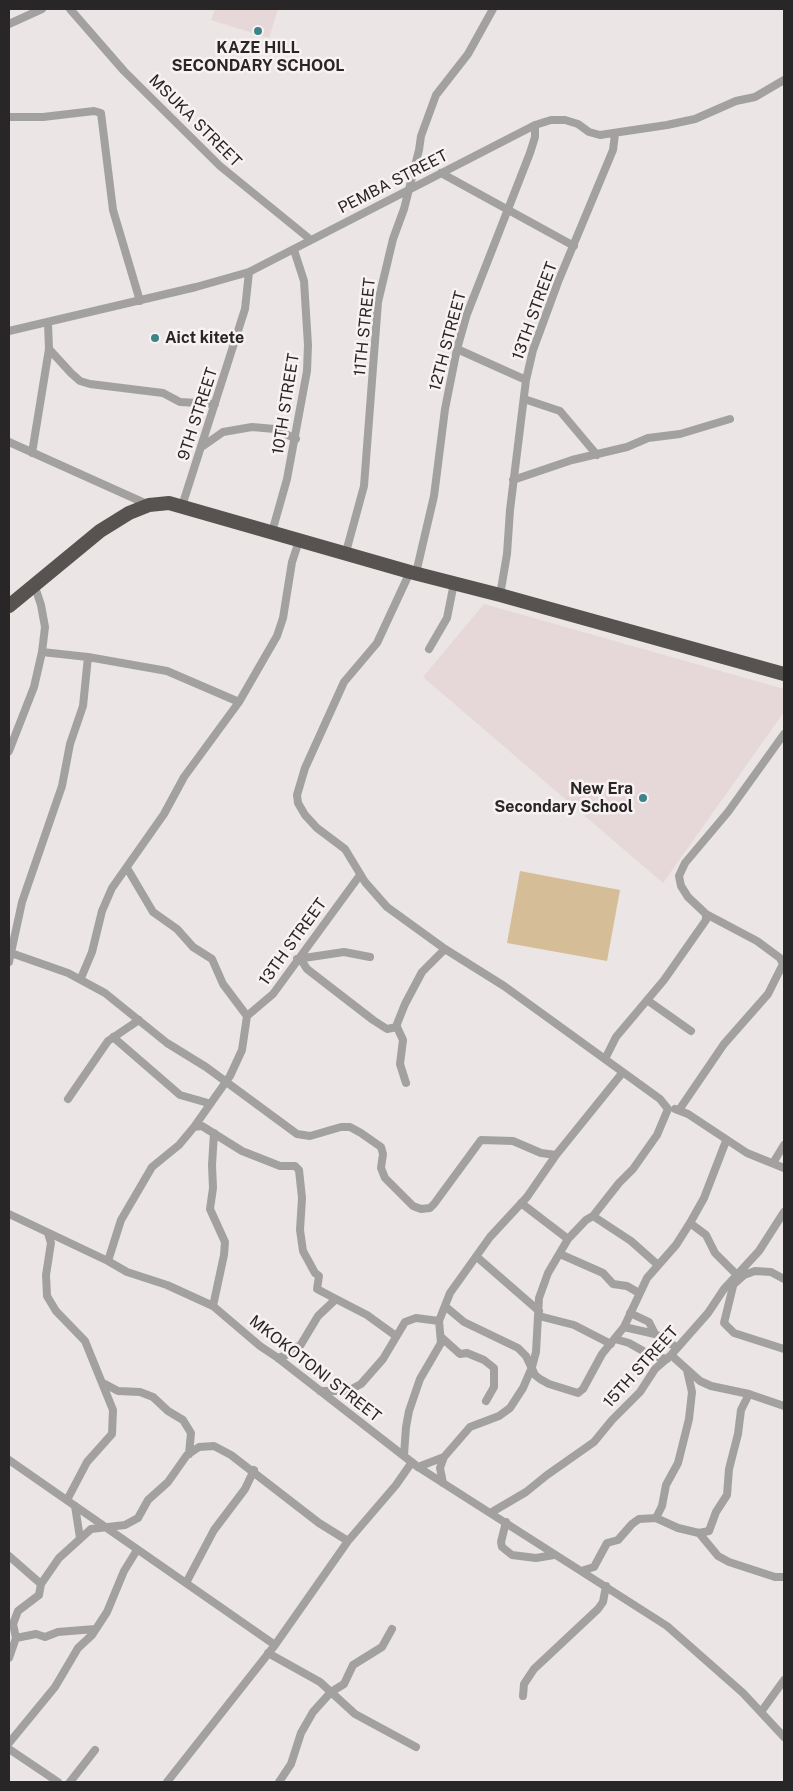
<!DOCTYPE html>
<html>
<head>
<meta charset="utf-8">
<style>
  body { margin:0 }
  #map { position:relative; width:793px; height:1791px; overflow:hidden; background:#ebe5e5; font-family:"Public Sans",sans-serif }
  canvas { display:block }
  .frame { position:absolute; inset:0; border:10px solid #282626; pointer-events:none }
</style>
</head>
<body>
<div id="map">
<canvas width="793" height="1791"></canvas>
<div class="frame"></div>
</div>
<script>
const ctx = document.querySelector('canvas').getContext('2d');
ctx.lineJoin = 'round';
function fill(path, color) { ctx.fillStyle = color; ctx.fill(path, 'evenodd'); }
const shape = rows => new Path2D(rows.map(r => 'M' + r).join(''));
function strokePath(path, color, width, dash) { ctx.strokeStyle = color; ctx.lineWidth = width; ctx.lineCap = dash ? 'butt' : 'round'; ctx.setLineDash(dash || []); ctx.stroke(path); }
function label(font, color, halo, rows, align = 'center') {
  ctx.font = font + ' "Public Sans",sans-serif'; ctx.lineWidth = 5; ctx.setLineDash([]); ctx.textBaseline = 'middle'; ctx.strokeStyle = halo; ctx.fillStyle = color; for (const [text, x, y, turn = 0] of rows) {
    ctx.save(); ctx.translate(x, y); ctx.rotate((+turn || 0) * Math.PI / 180); ctx.textAlign = isNaN(turn) ? turn : align; if (halo) ctx.strokeText(text, 0, 0); ctx.fillText(text, 0, 0); ctx.restore();
  }
}
fill(shape([
  [215,9,278,9,269,38,211,20],
  [484,604,784,689,784,712,663,883,423,677]
]), '#e6d7d8');
fill(shape([
  [520,871,620,890,607,961,507,943]
]), '#d5be97');
strokePath(shape([
  [70,9,124,71,220,166,311,240],
  [9,24,42,9],
  [9,117,43,117,94,111,101,113,113,210,140,301],
  [441,173,574,246],
  [9,331,196,287,249,272,535,125,551,120,565,120,578,124,589,132,600,135,667,125,695,119,736,101,755,97,784,80],
  [49,349,71,373,80,381,90,384,163,393,180,402,215,404],
  [457,349,526,380],
  [524,399,560,411,597,455],
  [9,442,149,505],
  [203,446,223,432,252,427,275,429,296,439],
  [32,453,49,349,48,323],
  [513,480,572,460,627,447,648,438,680,434,730,419],
  [182,506,245,309,249,272],
  [272,532,287,479,307,371,308,345,304,281,294,250],
  [346,552,364,486,378,302,393,239,404,209,419,150,421,136,436,95,468,54,493,9],
  [410,572,377,643,344,682,305,768,297,795,298,803,305,815,317,828,345,849,365,882,387,907,445,949,504,986,660,1099,668,1109,657,1135,633,1169,619,1183,593,1216,586,1220,568,1239,548,1273,539,1298,536,1352,532,1367,523,1388,510,1408,499,1416,470,1427,444,1457,418,1467],
  [416,573,434,496,445,409,457,349,467,314,530,153,535,137,535,125],
  [500,595,507,554,510,510,526,380,533,350,558,282,613,150,615,134],
  [429,649,447,618,454,583],
  [42,652,88,657,167,671,239,702],
  [9,751,34,687,42,652,45,627,41,605,34,584],
  [127,868,153,912,177,929,193,947,212,959,223,984,247,1016],
  [11,953,68,973,105,993,167,1043,206,1067,297,1134,310,1136,341,1127,350,1127,361,1133,381,1147,383,1154,381,1168,385,1178,413,1206,421,1209,430,1208,434,1204,481,1140,513,1141,541,1153,556,1155,623,1072],
  [300,958,307,969,373,1020,387,1029,397,1027],
  [297,959,344,952,370,957],
  [9,962,22,902,62,786,70,744,83,706,88,657],
  [81,978,92,952,102,911,112,888,164,814,184,777,239,702,277,636,283,618,292,562,299,541],
  [647,1000,691,1031],
  [113,1037,180,1095,208,1103],
  [605,1059,616,1037,664,980,706,920,706,914,688,897,681,886,679,876,685,863,728,812,784,734],
  [406,1083,400,1064,403,1040,397,1027,397,1024,405,1004,422,972,445,949],
  [68,1099,108,1041,139,1020],
  [675,1109,688,1114,747,1153,784,1168],
  [679,1110,724,1044,768,994,783,964,780,958,757,941,706,914],
  [194,1127,230,1076,242,1050,247,1016,273,994,360,875],
  [773,1163,784,1145],
  [521,1203,568,1239],
  [9,1214,108,1261,127,1272,167,1285,213,1306,260,1346,278,1358,418,1467,667,1626,743,1693,784,1737],
  [593,1216,631,1241,658,1265],
  [690,1223,706,1235,715,1253,736,1274,724,1323,734,1333,784,1349],
  [48,1233,51,1243,46,1275,47,1296,56,1311,85,1341,113,1410,112,1434,87,1462,67,1500],
  [560,1254,603,1273,613,1284,627,1286,639,1293],
  [477,1257,539,1311],
  [108,1261,121,1220,152,1167,179,1145,194,1127,202,1126,242,1151,280,1166,295,1166,299,1170,302,1198,300,1230,303,1251,315,1273,319,1276,317,1289,336,1299],
  [734,1284,744,1275,755,1271,771,1272,784,1279],
  [213,1306,224,1255,225,1242,210,1209,213,1188,212,1165,214,1133],
  [446,1307,464,1322,518,1348,526,1356,535,1375,540,1379,549,1384,578,1393,583,1389,602,1354,624,1327,647,1278,676,1245,690,1223,704,1198,726,1141],
  [630,1313,649,1322,655,1334,676,1347],
  [539,1316,574,1325,611,1344],
  [624,1327,655,1334],
  [441,1337,460,1354,467,1353,484,1360,494,1368,494,1387,486,1401],
  [615,1339,629,1343,652,1356,667,1359],
  [671,1355,700,1381,711,1386,749,1394,784,1406],
  [278,1358,286,1355,292,1348,300,1346,318,1316,336,1299,367,1315,396,1336],
  [103,1383,118,1391,140,1392,153,1397,168,1411,183,1420,191,1433,189,1454],
  [320,1391,348,1391,361,1384,383,1359,405,1322,416,1318,439,1321],
  [404,1455,406,1427,409,1411,420,1379,441,1343,439,1321,450,1293,490,1237,527,1197,556,1155],
  [9,1460,275,1645],
  [443,1483,440,1468,444,1457],
  [75,1506,80,1538],
  [492,1512,526,1492,547,1475,594,1442,612,1420,640,1392,655,1369,671,1355,708,1313,724,1289,759,1251,784,1212],
  [656,1518,662,1506,666,1485,678,1463,689,1419,692,1392,687,1370],
  [506,1522,501,1542,502,1547,512,1555,536,1558,554,1555],
  [699,1533,709,1531,716,1512,727,1495,729,1469,738,1434,741,1410,749,1394],
  [9,1556,41,1584],
  [581,1571,594,1567,607,1543,618,1540,632,1524,639,1519,656,1518,678,1528,699,1533,718,1556,729,1562,775,1577,784,1577],
  [186,1583,214,1530,245,1489,254,1470],
  [16,1638,36,1634,45,1637,58,1632,95,1629],
  [268,1653,320,1682,355,1714,416,1747],
  [9,1658,16,1638,13,1624,18,1611,39,1595,41,1584,59,1558,91,1529,125,1525,138,1518,148,1500,168,1482,187,1455,199,1447,214,1446,231,1455,319,1523,348,1541],
  [523,1696,524,1684,534,1669,598,1609,603,1602,606,1586],
  [761,1712,784,1680],
  [9,1743,55,1687,78,1648,92,1635,107,1612,124,1571,137,1550],
  [9,1749,58,1782],
  [70,1782,95,1750],
  [167,1782,275,1645,348,1541,396,1485,412,1462],
  [279,1782,291,1764,301,1733,313,1712,331,1692,344,1684,353,1665,382,1647,392,1629]
]), '#a3a1a0', 8);
strokePath(shape([
  [9,606,100,531,129,513,149,505,169,503,410,572,500,595,784,674]
]), '#575351', 14);
for (const [x, y, r, color] of [
  [258,31,5,"#3c8489"],
  [155,338,5,"#3c8489"],
  [643,798,5,"#3c8489"]
]) { const dot = new Path2D(); dot.arc(x, y, r, 0, 2 * Math.PI); ctx.fillStyle = color; ctx.fill(dot); strokePath(dot, '#f9f2f3', 2); }
label('bold 16px', '#282626', '#f9f2f3', [
  ["KAZE HILL",258,48],
  ["SECONDARY SCHOOL",258,66],
  ["Aict kitete",165,338,"left"],
  ["New Era",633,789,"right"],
  ["Secondary School",633,807,"right"]
]);
label('16px', '#282626', '#f9f2f3', [
  ["MSUKA STREET",195,121,45],
  ["PEMBA STREET",393,182,-27],
  ["13TH STREET",535,311,-70],
  ["11TH STREET",365,327,-84],
  ["12TH STREET",448,341,-75],
  ["10TH STREET",286,404,-81],
  ["9TH STREET",198,414,-72],
  ["13TH STREET",293,942,-54],
  ["15TH STREET",641,1367,-48],
  ["MKOKOTONI STREET",315,1369,38]
]);
</script>
</body>
</html>
